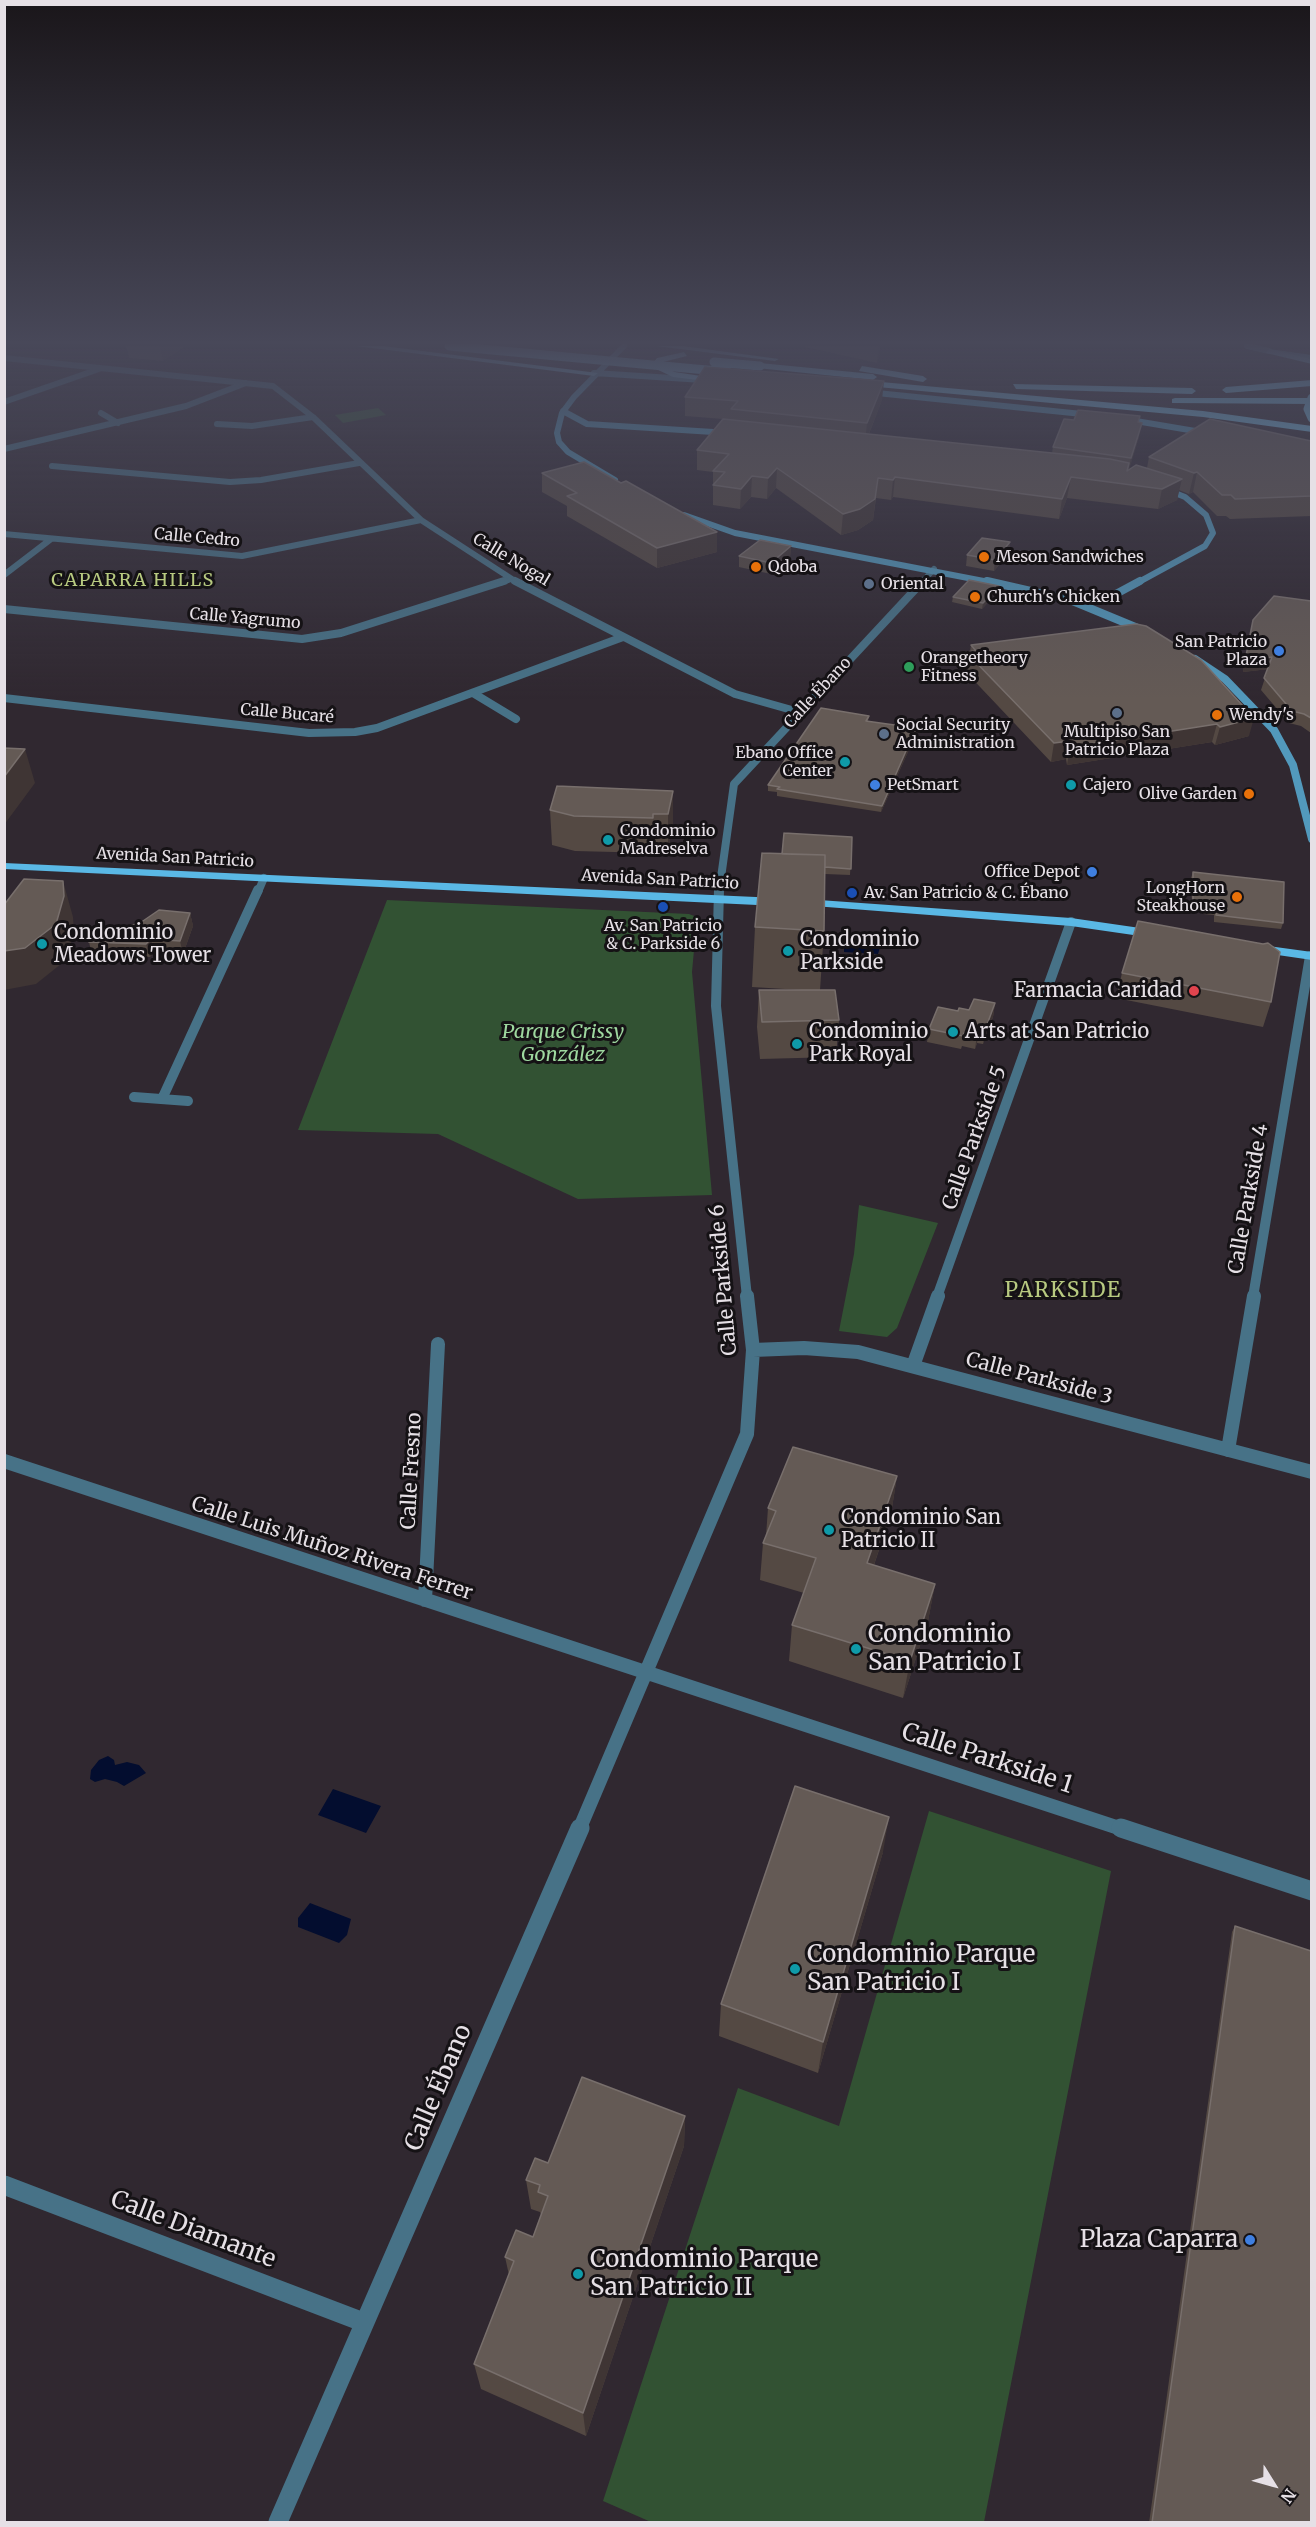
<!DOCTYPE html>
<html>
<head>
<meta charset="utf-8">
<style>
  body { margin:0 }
  #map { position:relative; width:1316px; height:2527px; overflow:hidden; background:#302830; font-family:Merriweather,serif }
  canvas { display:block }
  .frame { position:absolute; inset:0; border:6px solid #e6e0e6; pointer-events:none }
  .north { position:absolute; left:1244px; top:2455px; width:60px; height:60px; -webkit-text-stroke:4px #151215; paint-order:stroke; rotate:127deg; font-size:16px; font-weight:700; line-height:24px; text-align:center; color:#e6e0e6 }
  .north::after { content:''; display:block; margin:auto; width:21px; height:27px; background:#e6e0e6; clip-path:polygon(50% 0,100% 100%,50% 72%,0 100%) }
</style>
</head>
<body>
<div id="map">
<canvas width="1316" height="2527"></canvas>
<div class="frame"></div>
<div class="north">N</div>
</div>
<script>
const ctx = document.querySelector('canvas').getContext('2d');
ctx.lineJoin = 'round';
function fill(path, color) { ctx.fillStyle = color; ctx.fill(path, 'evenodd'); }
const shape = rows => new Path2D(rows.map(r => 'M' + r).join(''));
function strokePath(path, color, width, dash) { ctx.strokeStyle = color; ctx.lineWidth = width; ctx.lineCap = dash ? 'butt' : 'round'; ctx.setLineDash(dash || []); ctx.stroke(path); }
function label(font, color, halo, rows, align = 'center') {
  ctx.font = font + ' Merriweather,serif'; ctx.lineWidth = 6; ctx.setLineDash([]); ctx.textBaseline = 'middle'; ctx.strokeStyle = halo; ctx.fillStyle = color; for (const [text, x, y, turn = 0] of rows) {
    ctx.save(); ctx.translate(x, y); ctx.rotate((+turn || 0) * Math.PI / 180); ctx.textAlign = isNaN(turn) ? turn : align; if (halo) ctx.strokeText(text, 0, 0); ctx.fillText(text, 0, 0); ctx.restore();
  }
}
fill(shape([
  [378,408,386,415,343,423,335,415],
  [387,900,689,914,697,917,692,972,712,1195,578,1199,438,1134,298,1130],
  [859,1205,938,1223,897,1328,887,1337,839,1331,854,1254],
  [929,1811,1111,1871,984,2522,651,2522,603,2501,738,2088,839,2126]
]), '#325233');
fill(shape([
  [844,938,882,941,878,954,844,952],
  [108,1756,114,1760,115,1765,127,1762,139,1765,146,1773,124,1786,117,1782,105,1779,95,1782,90,1779,91,1770,99,1760],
  [333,1789,381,1806,366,1833,318,1815],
  [310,1903,351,1919,347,1935,339,1943,298,1927,298,1918]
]), '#030d2f');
strokePath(shape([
  [4,358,273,386,313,417,421,520,518,583],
  [4,402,99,369],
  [101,413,118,423],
  [217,424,252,426,313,417],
  [4,449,186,406,246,383],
  [52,466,230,482,261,480,359,463],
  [4,534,242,556,421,520],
  [4,575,51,539],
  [500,583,511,579],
  [921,583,934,569]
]), '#477287', 6);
strokePath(shape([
  [515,581,735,694,799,712],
  [4,609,302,639,341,633,504,581],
  [473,693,516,719],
  [4,698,309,733,355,732,377,728,623,637],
  [258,892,264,878],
  [719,892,734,784,923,581]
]), '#477287', 8);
strokePath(shape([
  [719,890,716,1006,747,1297],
  [134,1097,188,1101],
  [162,1099,258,890],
  [937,1297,1071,922],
  [1253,1297,1310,956]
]), '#477287', 10);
strokePath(shape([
  [753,1350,804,1348,858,1352,1312,1472],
  [913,1366,938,1296],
  [1228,1450,1254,1296],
  [4,1461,1125,1830],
  [425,1600,438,1344],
  [579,1830,747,1434,753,1350,747,1296]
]), '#477287', 14);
strokePath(shape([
  [1121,1828,1312,1891],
  [4,2185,363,2322],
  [278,2522,580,1828]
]), '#477287', 19);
strokePath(shape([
  [1247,346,1269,351],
  [594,373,703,380],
  [867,392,1092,415],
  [563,411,587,424,729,433],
  [1124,419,1207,433],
  [615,480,568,452,559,442,557,433,562,413,574,397,624,346],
  [684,515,735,533,994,583],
  [1137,583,1205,546,1213,533,1206,515,1185,497,1165,489]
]), '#5299bc', 6);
strokePath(shape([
  [987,581,1070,600,1145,631],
  [1074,600,1114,595,1140,581],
  [1195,659,1225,679,1274,730,1293,765,1312,839]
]), '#5299bc', 8);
fill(shape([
  [1270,349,1312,355,1312,359,1268,352,1270,349],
  [4,863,778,898,784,902,778,906,4,869,4,863],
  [805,899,1071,918,1154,930,1160,934,1154,938,1071,926,801,905,801,901,805,899],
  [1261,945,1312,952,1312,960,1257,952,1255,949,1261,945]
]), '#5ab8e5');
fill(shape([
  [356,346,383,346,598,373,594,376,356,346],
  [656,346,683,346,779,359,775,361,656,346],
  [1269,349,1312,359,1312,364,1266,353,1269,349],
  [684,352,687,356,663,362,662,367,675,372,727,380,723,383,673,377,654,368,653,363,657,358,684,352],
  [760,363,873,374,877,377,873,380,757,368,760,363],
  [862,366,923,376,927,379,923,382,859,371,862,366],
  [859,380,1203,411,1312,426,1312,432,1203,417,856,385,859,380],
  [1312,380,1312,386,1226,393,1222,390,1226,387,1312,380],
  [1013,384,1192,388,1196,391,1192,394,1016,389,1013,384],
  [1175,398,1312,398,1312,404,1172,403,1172,399,1175,398]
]), '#7bd2fd');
strokePath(shape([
  [449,346,728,372],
  [714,362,760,366],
  [1312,398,1308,409,1312,418]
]), '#7bd2fd', 9);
fill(shape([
  [126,346,185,346,163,361,129,358],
  [805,346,880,346,879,356,877,363,805,347],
  [685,397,882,400,869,434,1052,453,1053,447,1074,420,1139,422,1139,437,1129,469,1147,468,1149,457,1311,441,1311,516,1230,519,1226,516,1217,516,1193,492,1189,494,1179,490,1177,500,1158,509,1067,498,1059,519,893,497,891,500,876,498,873,520,858,530,841,535,776,488,767,499,751,497,740,509,713,505,713,472,697,470,697,450,723,419,685,416],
  [542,473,621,483,717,532,717,552,657,568,567,516,567,506,542,492],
  [1010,542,1009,553,994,571,966,566,967,555],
  [791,546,790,557,771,574,739,567,739,556],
  [998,591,982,609,952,602,953,597],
  [1311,601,1311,733,1301,726,1289,723,1261,690,1268,669,1243,672,1253,620],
  [1136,624,1249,736,1215,745,1212,742,1067,765,1066,759,1051,762,964,670,966,652,970,652,971,645],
  [869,716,868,721,916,734,881,812,777,796,777,792,768,791,768,785],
  [673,791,673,825,668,849,654,849,653,853,575,851,552,845,550,810],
  [852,837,850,875,825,874,824,931,820,990,839,1020,836,1057,760,1059,757,1027,759,990,801,990,752,987,755,927,782,854],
  [1193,872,1283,923,1281,929,1214,922,1214,915,1203,914,1203,907,1192,906,1191,878],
  [190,913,193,926,183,954,154,952,150,957,92,955,89,942],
  [1122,973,1271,1002,1263,1027,1116,998],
  [995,1003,993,1017,983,1044,977,1043,975,1049,962,1046,961,1049,927,1042,929,1029,958,1011,969,1010],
  [897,1476,891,1514,874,1565,935,1584,928,1621,903,1698,789,1661,792,1625,804,1593,760,1580,763,1543,766,1536,768,1508],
  [883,1852,818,2073,719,2036,721,2004],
  [1235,1926,1311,2523,1149,2523,1232,1932],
  [685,2116,684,2146,586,2436,481,2389,474,2364,509,2275,505,2257,533,2237,541,2215,540,2212,531,2209,526,2180,548,2163]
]), '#544943');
fill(shape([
  [160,346,185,346,163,361],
  [878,346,880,346,879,356,877,363],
  [884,381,882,400,865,443,867,423],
  [1142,423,1139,437,1128,473,1131,458],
  [777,468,776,488,767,499,768,478],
  [1197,472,1193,492,1189,494,1194,473],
  [752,476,751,497,740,509,741,489],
  [895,477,893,497,891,500,893,480],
  [1071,477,1067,498,1059,519,1062,499],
  [878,478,873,520,858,530,841,535,843,514],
  [1182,479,1177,500,1158,509,1162,489],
  [717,532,717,552,657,568,657,548],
  [1010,542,1009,553,994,571,995,560],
  [791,546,790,557,771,574,771,563],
  [999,586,998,591,982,609,983,603],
  [1272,657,1269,669,1243,672,1245,661],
  [1254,718,1249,736,1215,745,1220,727],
  [1217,724,1212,742,1067,765,1070,747],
  [916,728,916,734,881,812,882,806],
  [1070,741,1066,759,1051,762,1054,743],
  [25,749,35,783,4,825,4,777],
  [673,791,673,825,668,849,668,814],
  [653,814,654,849,653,853],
  [63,881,73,917,74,932,66,960,36,984,4,990,4,951],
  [190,913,193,926,183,954,180,941],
  [151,939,154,952,150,957,146,944],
  [995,1003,993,1017,983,1044,985,1030],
  [979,1029,977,1043,975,1049,977,1035],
  [897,1476,891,1514,862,1600,867,1563],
  [935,1584,928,1621,903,1698,910,1661],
  [889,1817,883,1852,818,2073,823,2042],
  [685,2116,684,2146,586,2436,583,2413]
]), '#3f3534');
const building = shape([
  [705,367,884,381,867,423,731,409,738,401,685,397,705,367],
  [1078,410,1140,416,1138,422,1142,423,1131,458,1053,447,1064,419,1074,420,1078,410],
  [723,419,1110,459,1129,463,1127,471,1136,465,1182,479,1162,489,1071,477,1062,499,895,477,893,480,878,478,875,499,860,509,843,514,777,468,768,478,752,476,741,489,713,485,725,472,713,471,729,454,697,450,723,419],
  [1210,419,1311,441,1311,496,1235,499,1231,495,1222,495,1197,472,1194,473,1149,457,1210,419],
  [584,462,621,483,626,481,717,532,657,548,567,496,577,493,542,473,584,462],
  [982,538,1010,542,995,560,967,555,982,538],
  [760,540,791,546,771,563,739,556,760,540],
  [969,580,999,586,983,603,953,597,969,580],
  [1274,596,1311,601,1311,718,1304,714,1292,711,1264,678,1272,657,1245,661,1253,620,1274,596],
  [1136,624,1146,626,1201,660,1254,718,1220,727,1217,724,1070,747,1070,741,1054,743,966,652,976,651,971,645,1136,624],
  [821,708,869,716,866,721,916,728,882,806,777,789,780,787,768,785,821,708],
  [4,748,25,749,4,777,4,748],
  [557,786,673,791,668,814,653,814,653,818,574,816,550,810,557,786],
  [784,833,852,837,851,869,825,867,825,855,782,854,784,833],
  [762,853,825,855,824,931,755,927,762,853],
  [1193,872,1284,882,1283,923,1216,915,1216,908,1204,907,1204,901,1193,900,1193,872],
  [24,879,63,881,64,896,56,924,25,948,4,951,4,905,24,879],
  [159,910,190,913,180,941,151,939,146,944,89,942,88,937,140,923,159,910],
  [1138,921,1263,944,1268,943,1280,952,1271,1002,1122,973,1138,921],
  [759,990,835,990,839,1020,762,1022,759,990],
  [974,999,995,1003,985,1030,979,1029,977,1035,964,1033,963,1036,929,1029,938,1007,958,1011,959,1008,969,1010,974,999],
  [793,1447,897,1476,867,1563,935,1584,910,1661,792,1625,816,1558,763,1543,776,1511,768,1508,793,1447],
  [795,1786,889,1817,823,2042,721,2004,795,1786],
  [1235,1926,1311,1951,1311,2523,1152,2523,1235,1926],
  [582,2077,685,2116,583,2413,474,2364,514,2261,505,2257,516,2230,533,2237,548,2196,538,2192,540,2185,526,2180,535,2158,548,2163,582,2077]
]);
fill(building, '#645a55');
strokePath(building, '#786f6c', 1.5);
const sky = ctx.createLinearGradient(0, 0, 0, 700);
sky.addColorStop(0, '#1a161a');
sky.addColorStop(0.49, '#484859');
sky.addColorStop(1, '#48485900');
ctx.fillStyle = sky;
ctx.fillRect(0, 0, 1316, 700);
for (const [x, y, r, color] of [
  [984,557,6,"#e8710a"],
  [756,567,6,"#e8710a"],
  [869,584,6,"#5c6f8a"],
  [975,597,6,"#e8710a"],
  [1279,651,6,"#3f7fe0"],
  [909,667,6,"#2e9e5b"],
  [1117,713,6,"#5c6f8a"],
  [1217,715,6,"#e8710a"],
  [884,734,6,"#5c6f8a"],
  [845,762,6,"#0f9aa8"],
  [875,785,6,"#3f7fe0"],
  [1071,785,6,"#0f9aa8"],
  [1249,794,6,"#e8710a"],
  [608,840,6,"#0f9aa8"],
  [1092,872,6,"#3f7fe0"],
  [852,893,6,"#1a4fb4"],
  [1237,897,6,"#e8710a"],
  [663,907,6,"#1a4fb4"],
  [42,944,6,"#0f9aa8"],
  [788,951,6,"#0f9aa8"],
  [1194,991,6,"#e0444e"],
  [953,1032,6,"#0f9aa8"],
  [797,1044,6,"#0f9aa8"],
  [829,1530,6,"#0f9aa8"],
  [856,1649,6,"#0f9aa8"],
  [795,1969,6,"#0f9aa8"],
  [1250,2240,6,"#3f7fe0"],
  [578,2274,6,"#0f9aa8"]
]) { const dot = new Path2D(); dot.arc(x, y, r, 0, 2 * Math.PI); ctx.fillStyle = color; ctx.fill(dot); strokePath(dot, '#151215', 2); }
label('16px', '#e6e0e6', '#151215', [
  ["Calle Cedro",197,538,5],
  ["Calle Nogal",511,560,31],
  ["Calle Yagrumo",245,619,5],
  ["Calle Ébano",818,693,-47],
  ["Calle Bucaré",287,714,5],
  ["Avenida San Patricio",175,858,3],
  ["Avenida San Patricio",660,880,3]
]);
label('16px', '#e6e0e6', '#151215', [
  ["Meson Sandwiches",996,557],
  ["Qdoba",768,567],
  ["Oriental",881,584],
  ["Church's Chicken",987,597],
  ["San Patricio",1267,642,"right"],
  ["Plaza",1267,660,"right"],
  ["Orangetheory",921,658],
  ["Fitness",921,676],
  ["Wendy's",1229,715],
  ["Social Security",896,725],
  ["Administration",896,743],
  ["Multipiso San",1117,732,"center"],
  ["Patricio Plaza",1117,750,"center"],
  ["Ebano Office",833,753,"right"],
  ["Center",833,771,"right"],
  ["PetSmart",887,785],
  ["Cajero",1083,785],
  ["Olive Garden",1237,794,"right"],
  ["Condominio",620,831],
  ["Madreselva",620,849],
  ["Office Depot",1080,872,"right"],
  ["LongHorn",1225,888,"right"],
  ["Steakhouse",1225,906,"right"],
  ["Av. San Patricio & C. Ébano",864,893],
  ["Av. San Patricio",663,926,"center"],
  ["& C. Parkside 6",663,944,"center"]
], 'left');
ctx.letterSpacing = '1.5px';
label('18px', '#b8ca80', '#151215', [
  ["CAPARRA HILLS",133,581]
]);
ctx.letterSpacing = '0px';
label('20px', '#e6e0e6', '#151215', [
  ["Condominio",54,933],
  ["Meadows Tower",54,956],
  ["Condominio",800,940],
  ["Parkside",800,963],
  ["Farmacia Caridad",1182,991,"right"],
  ["Condominio",809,1032],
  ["Park Royal",809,1055],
  ["Arts at San Patricio",965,1032],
  ["Condominio San",841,1518],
  ["Patricio II",841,1541]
], 'left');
label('italic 20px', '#9ed89f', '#151215', [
  ["Parque Crissy",563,1032],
  ["González",563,1055]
]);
label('20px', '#e6e0e6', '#151215', [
  ["Calle Parkside 5",975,1138,-70],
  ["Calle Parkside 4",1249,1199,-80],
  ["Calle Parkside 6",724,1280,-95],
  ["Calle Parkside 3",1039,1379,15],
  ["Calle Fresno",412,1471,-87],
  ["Calle Luis Muñoz Rivera Ferrer",332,1549,18]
]);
ctx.letterSpacing = '1.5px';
label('21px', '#b8ca80', '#151215', [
  ["PARKSIDE",1063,1291]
]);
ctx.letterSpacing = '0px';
label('24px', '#e6e0e6', '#151215', [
  ["Condominio",868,1635],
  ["San Patricio I",868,1663],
  ["Condominio Parque",807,1955],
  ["San Patricio I",807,1983],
  ["Plaza Caparra",1238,2240,"right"],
  ["Condominio Parque",590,2260],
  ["San Patricio II",590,2288]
], 'left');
label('24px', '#e6e0e6', '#151215', [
  ["Calle Parkside 1",987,1759,18],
  ["Calle Ébano",439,2088,-67],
  ["Calle Diamante",193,2230,21]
]);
</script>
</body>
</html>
